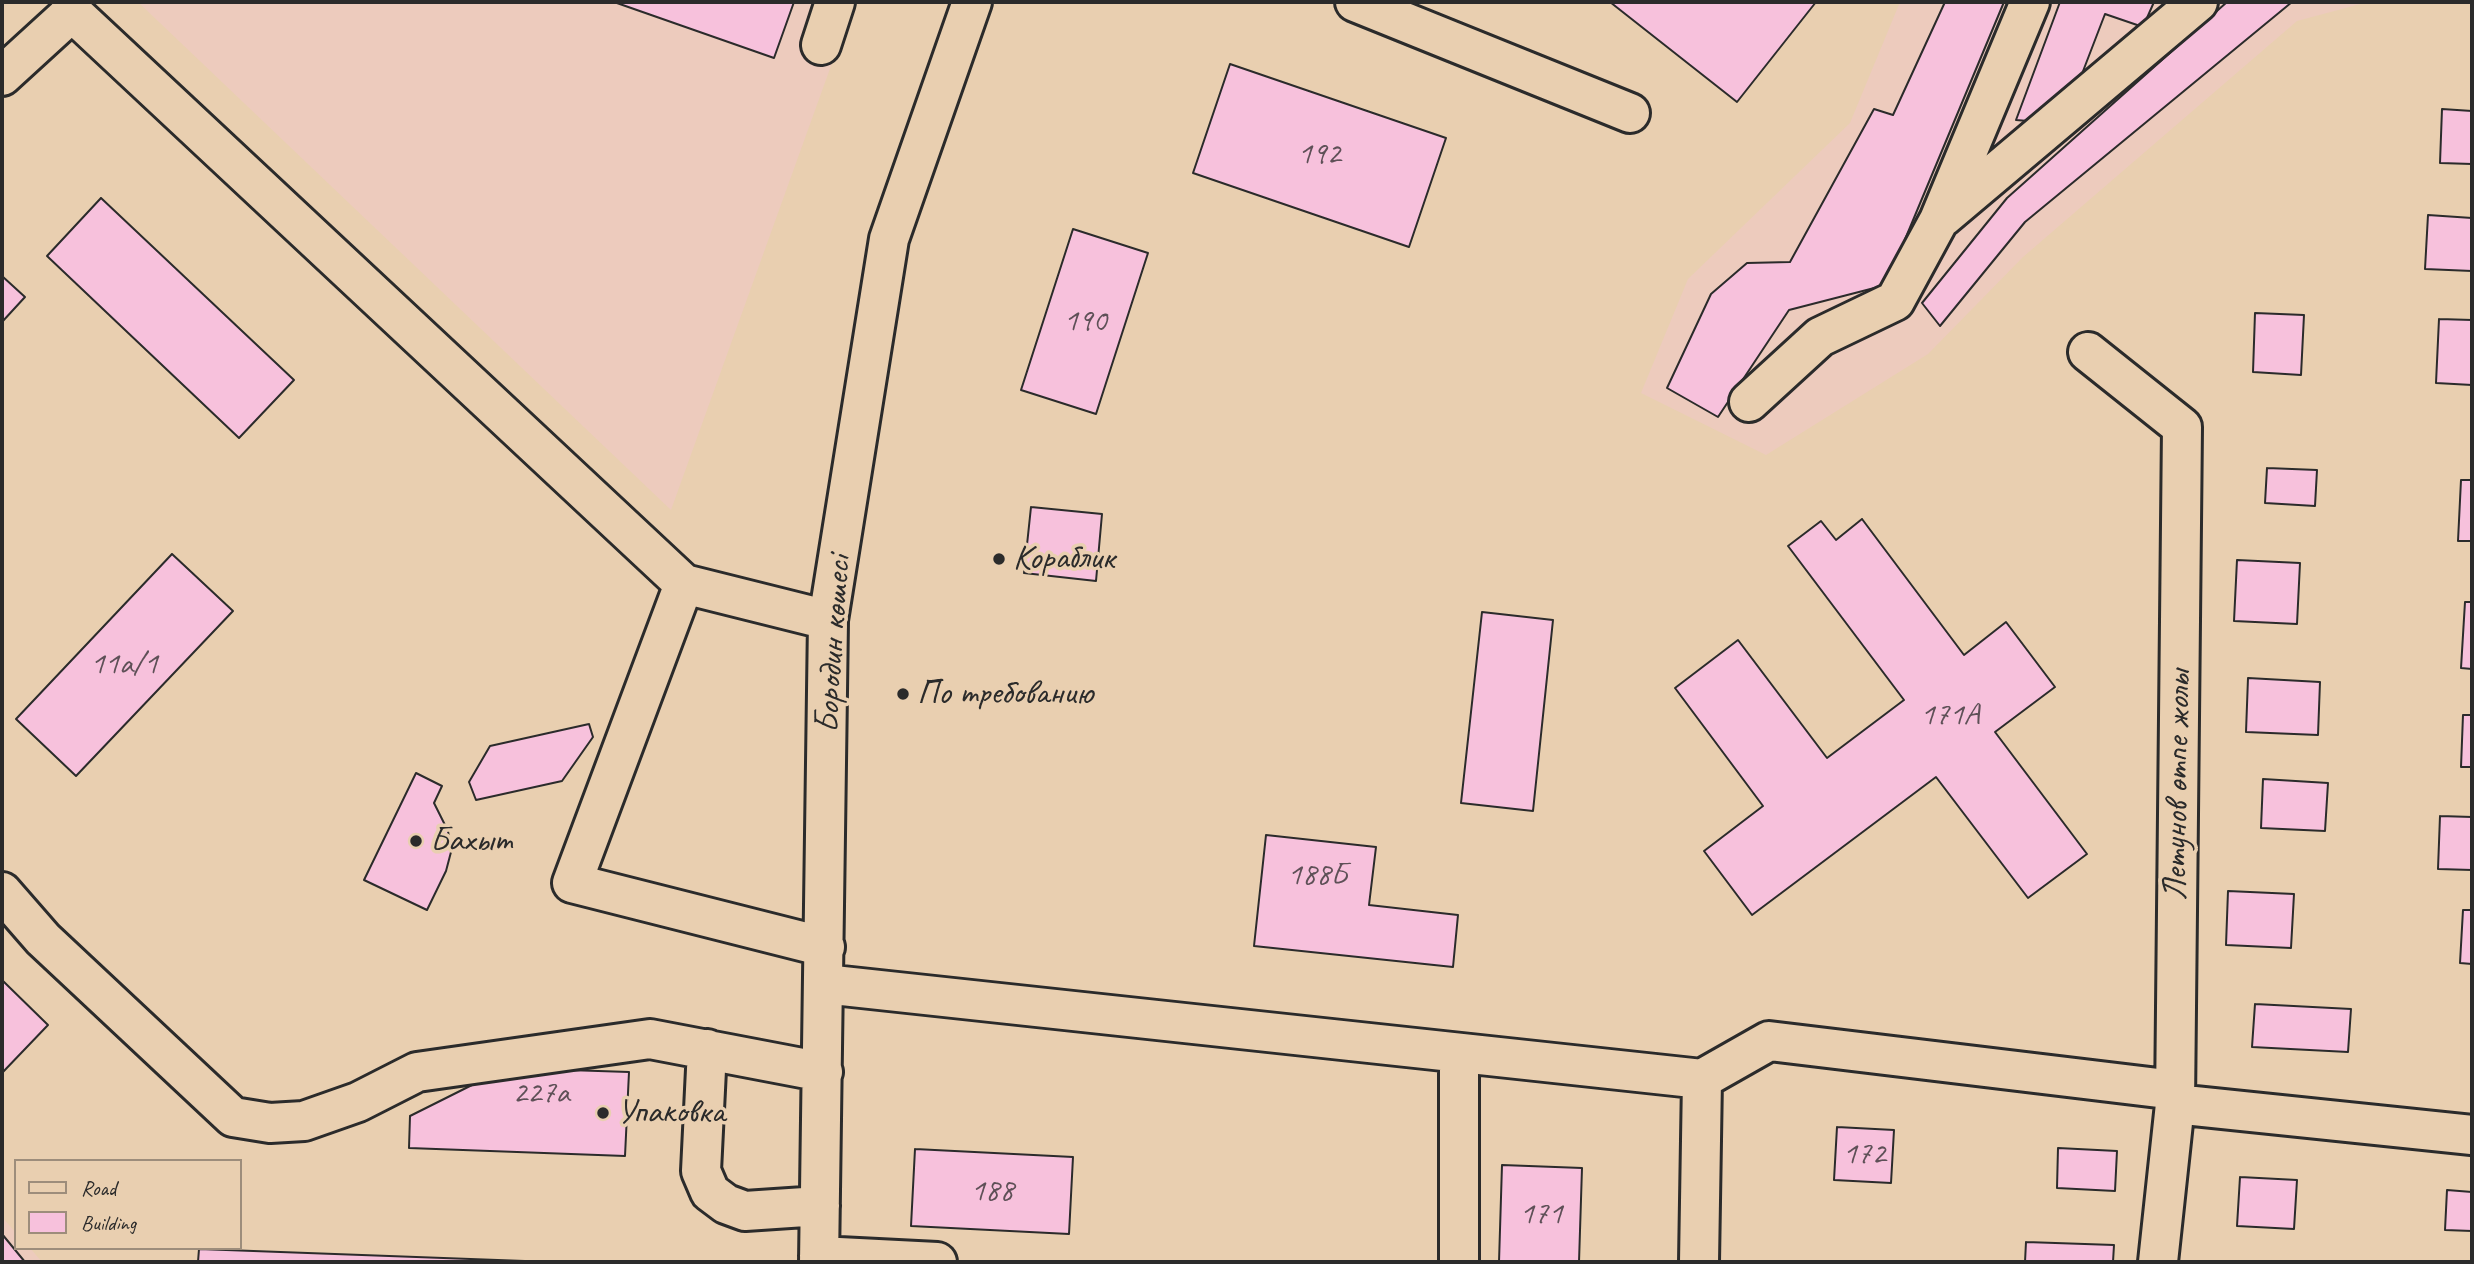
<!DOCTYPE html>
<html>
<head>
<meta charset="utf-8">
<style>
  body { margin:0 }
  #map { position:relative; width:2474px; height:1264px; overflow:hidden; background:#e9cfb0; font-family:Caveat,sans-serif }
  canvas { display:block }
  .frame { position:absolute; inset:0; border:4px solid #2b2b2b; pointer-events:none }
  .legend { position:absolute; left:14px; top:1159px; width:228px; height:91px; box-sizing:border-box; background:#e9cfb0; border:2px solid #9d8d7b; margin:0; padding:9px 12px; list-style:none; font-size:21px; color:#2b2b2b }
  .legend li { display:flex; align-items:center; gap:14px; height:35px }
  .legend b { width:35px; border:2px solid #9d8d7b }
</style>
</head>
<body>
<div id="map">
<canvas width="2474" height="1264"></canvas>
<div class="frame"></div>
<ul class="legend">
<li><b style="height:9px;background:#e9cfb0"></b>Road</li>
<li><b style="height:19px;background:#f7c1dc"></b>Building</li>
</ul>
</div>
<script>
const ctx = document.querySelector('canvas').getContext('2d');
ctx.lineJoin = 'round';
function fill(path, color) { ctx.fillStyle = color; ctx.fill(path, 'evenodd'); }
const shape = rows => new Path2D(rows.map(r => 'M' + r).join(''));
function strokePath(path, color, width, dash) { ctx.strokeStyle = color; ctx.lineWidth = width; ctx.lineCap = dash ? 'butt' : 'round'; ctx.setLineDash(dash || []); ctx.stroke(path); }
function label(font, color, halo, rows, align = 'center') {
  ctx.font = font + ' Caveat,sans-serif'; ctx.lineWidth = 7; ctx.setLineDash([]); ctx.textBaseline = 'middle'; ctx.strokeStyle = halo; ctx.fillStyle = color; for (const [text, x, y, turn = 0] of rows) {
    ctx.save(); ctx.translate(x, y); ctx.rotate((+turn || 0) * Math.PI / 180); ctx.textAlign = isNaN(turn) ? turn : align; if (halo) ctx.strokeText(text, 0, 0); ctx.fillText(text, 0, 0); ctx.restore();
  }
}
fill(shape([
  [138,2,854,2,671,510],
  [1900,2,2368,2,2297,21,2023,257,1928,354,1766,455,1641,393,1688,279,1850,123],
  [2,1217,16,1233,16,1248,30,1248,42,1262,2,1262]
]), '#edcbbd');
const building = shape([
  [614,2,794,2,774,58,614,2],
  [1610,2,1816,2,1737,102,1610,2],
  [1945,2,2004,2,1886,285,1789,310,1718,417,1667,388,1711,294,1747,263,1790,262,1874,109,1893,115,1945,2],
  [2060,2,2154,2,2143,27,2105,14,2075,92,2040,122,2016,120,2060,2],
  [2227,2,2292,2,2025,222,1940,326,1922,303,2007,198,2227,2],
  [1230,64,1446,138,1409,247,1193,173,1230,64],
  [2442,109,2472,111,2472,164,2440,163,2442,109],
  [101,198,294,380,239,438,47,256,101,198],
  [2428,215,2472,218,2472,271,2425,269,2428,215],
  [1073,229,1148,253,1096,414,1021,390,1073,229],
  [2,276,25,297,2,322,2,276],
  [2255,313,2304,315,2301,375,2253,372,2255,313],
  [2439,319,2472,320,2472,385,2436,383,2439,319],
  [2267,468,2317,470,2315,506,2265,503,2267,468],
  [2461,480,2472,480,2472,541,2458,541,2461,480],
  [1031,507,1102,514,1096,581,1024,573,1031,507],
  [1862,519,1964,655,2006,622,2055,687,1995,732,2087,854,2028,898,1936,777,1752,915,1704,851,1763,806,1675,688,1738,640,1827,758,1904,700,1788,546,1821,521,1836,540,1862,519],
  [172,554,233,611,76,776,16,719,172,554],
  [2237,560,2300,563,2297,624,2234,621,2237,560],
  [2465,602,2472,602,2472,669,2461,668,2465,602],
  [1482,612,1553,620,1533,811,1461,803,1482,612],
  [2248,678,2320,682,2318,735,2246,732,2248,678],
  [2463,715,2472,715,2472,767,2461,767,2463,715],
  [589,724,593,737,562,781,476,800,469,782,490,746,589,724],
  [416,773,442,786,434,803,448,831,451,852,446,871,427,910,364,880,416,773],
  [2263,779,2328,783,2325,831,2261,828,2263,779],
  [2440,816,2472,817,2472,870,2438,869,2440,816],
  [1266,835,1376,847,1369,905,1458,915,1453,967,1254,946,1266,835],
  [2228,891,2294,894,2291,948,2226,945,2228,891],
  [2463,910,2472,910,2472,964,2460,963,2463,910],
  [2,980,48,1025,2,1073,2,980],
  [2255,1004,2351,1009,2348,1052,2252,1047,2255,1004],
  [506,1068,629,1072,625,1156,409,1148,410,1116,506,1068],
  [1837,1127,1894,1130,1891,1183,1834,1180,1837,1127],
  [2058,1148,2117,1151,2115,1191,2057,1188,2058,1148],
  [915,1149,1073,1157,1069,1234,911,1226,915,1149],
  [1502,1165,1582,1168,1579,1262,1499,1262,1502,1165],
  [2240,1177,2297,1180,2294,1229,2237,1226,2240,1177],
  [2447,1190,2472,1192,2472,1231,2445,1230,2447,1190],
  [2,1234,25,1262,2,1262,2,1234],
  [2026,1242,2114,1245,2113,1262,2025,1262,2026,1242],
  [199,1249,552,1262,198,1262,199,1249]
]);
fill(building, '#f7c1dc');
strokePath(building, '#2b2b2b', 2);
const minor = shape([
  [71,2,72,12,684,584,828,620],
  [1355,2,1630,113],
  [821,45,835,2],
  [2,76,72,12],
  [1943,217,2198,2],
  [2088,352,2182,427,2175,1104,2158,1262],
  [1749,402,1820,337,1895,301,1939,220,2030,2],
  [684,584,572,883,825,947],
  [2,892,43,939,233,1117,270,1123,304,1121,358,1102,417,1072,650,1039,823,1072],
  [824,984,1702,1079,1769,1041,2175,1090],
  [707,1049,701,1171,710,1192,726,1204,745,1211,820,1206],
  [2175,1104,2472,1135],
  [819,1256,937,1262],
  [819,1262,828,620,889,239,972,2],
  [1459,1262,1459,1053],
  [1699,1262,1702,1079]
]);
strokePath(minor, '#2b2b2b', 44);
strokePath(minor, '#e9cfb0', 38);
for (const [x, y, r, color] of [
  [999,559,7,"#2b2b2b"],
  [903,694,7,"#2b2b2b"],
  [416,841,7,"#2b2b2b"],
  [603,1113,7,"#2b2b2b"]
]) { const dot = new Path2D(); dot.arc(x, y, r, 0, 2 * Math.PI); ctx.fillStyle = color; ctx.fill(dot); strokePath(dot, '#e9cfb0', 2.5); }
label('32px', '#5e5057', null, [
  ["192",1319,155],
  ["190",1085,322],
  ["11а/1",124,665],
  ["171А",1950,716],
  ["188Б",1317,876],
  ["227а",541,1094],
  ["172",1864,1155],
  ["188",992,1192],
  ["171",1541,1215]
]);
label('35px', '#2b2b2b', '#e9cfb0', [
  ["Кораблик",1013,559],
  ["По требованию",917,694],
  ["Бахыт",430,841],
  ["Упаковка",617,1113]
], 'left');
label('35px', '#2b2b2b', '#e9cfb0', [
  ["Бородин көшесі",834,644,-86],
  ["Летунов өтпе жолы",2178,785,-89]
]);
</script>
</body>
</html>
